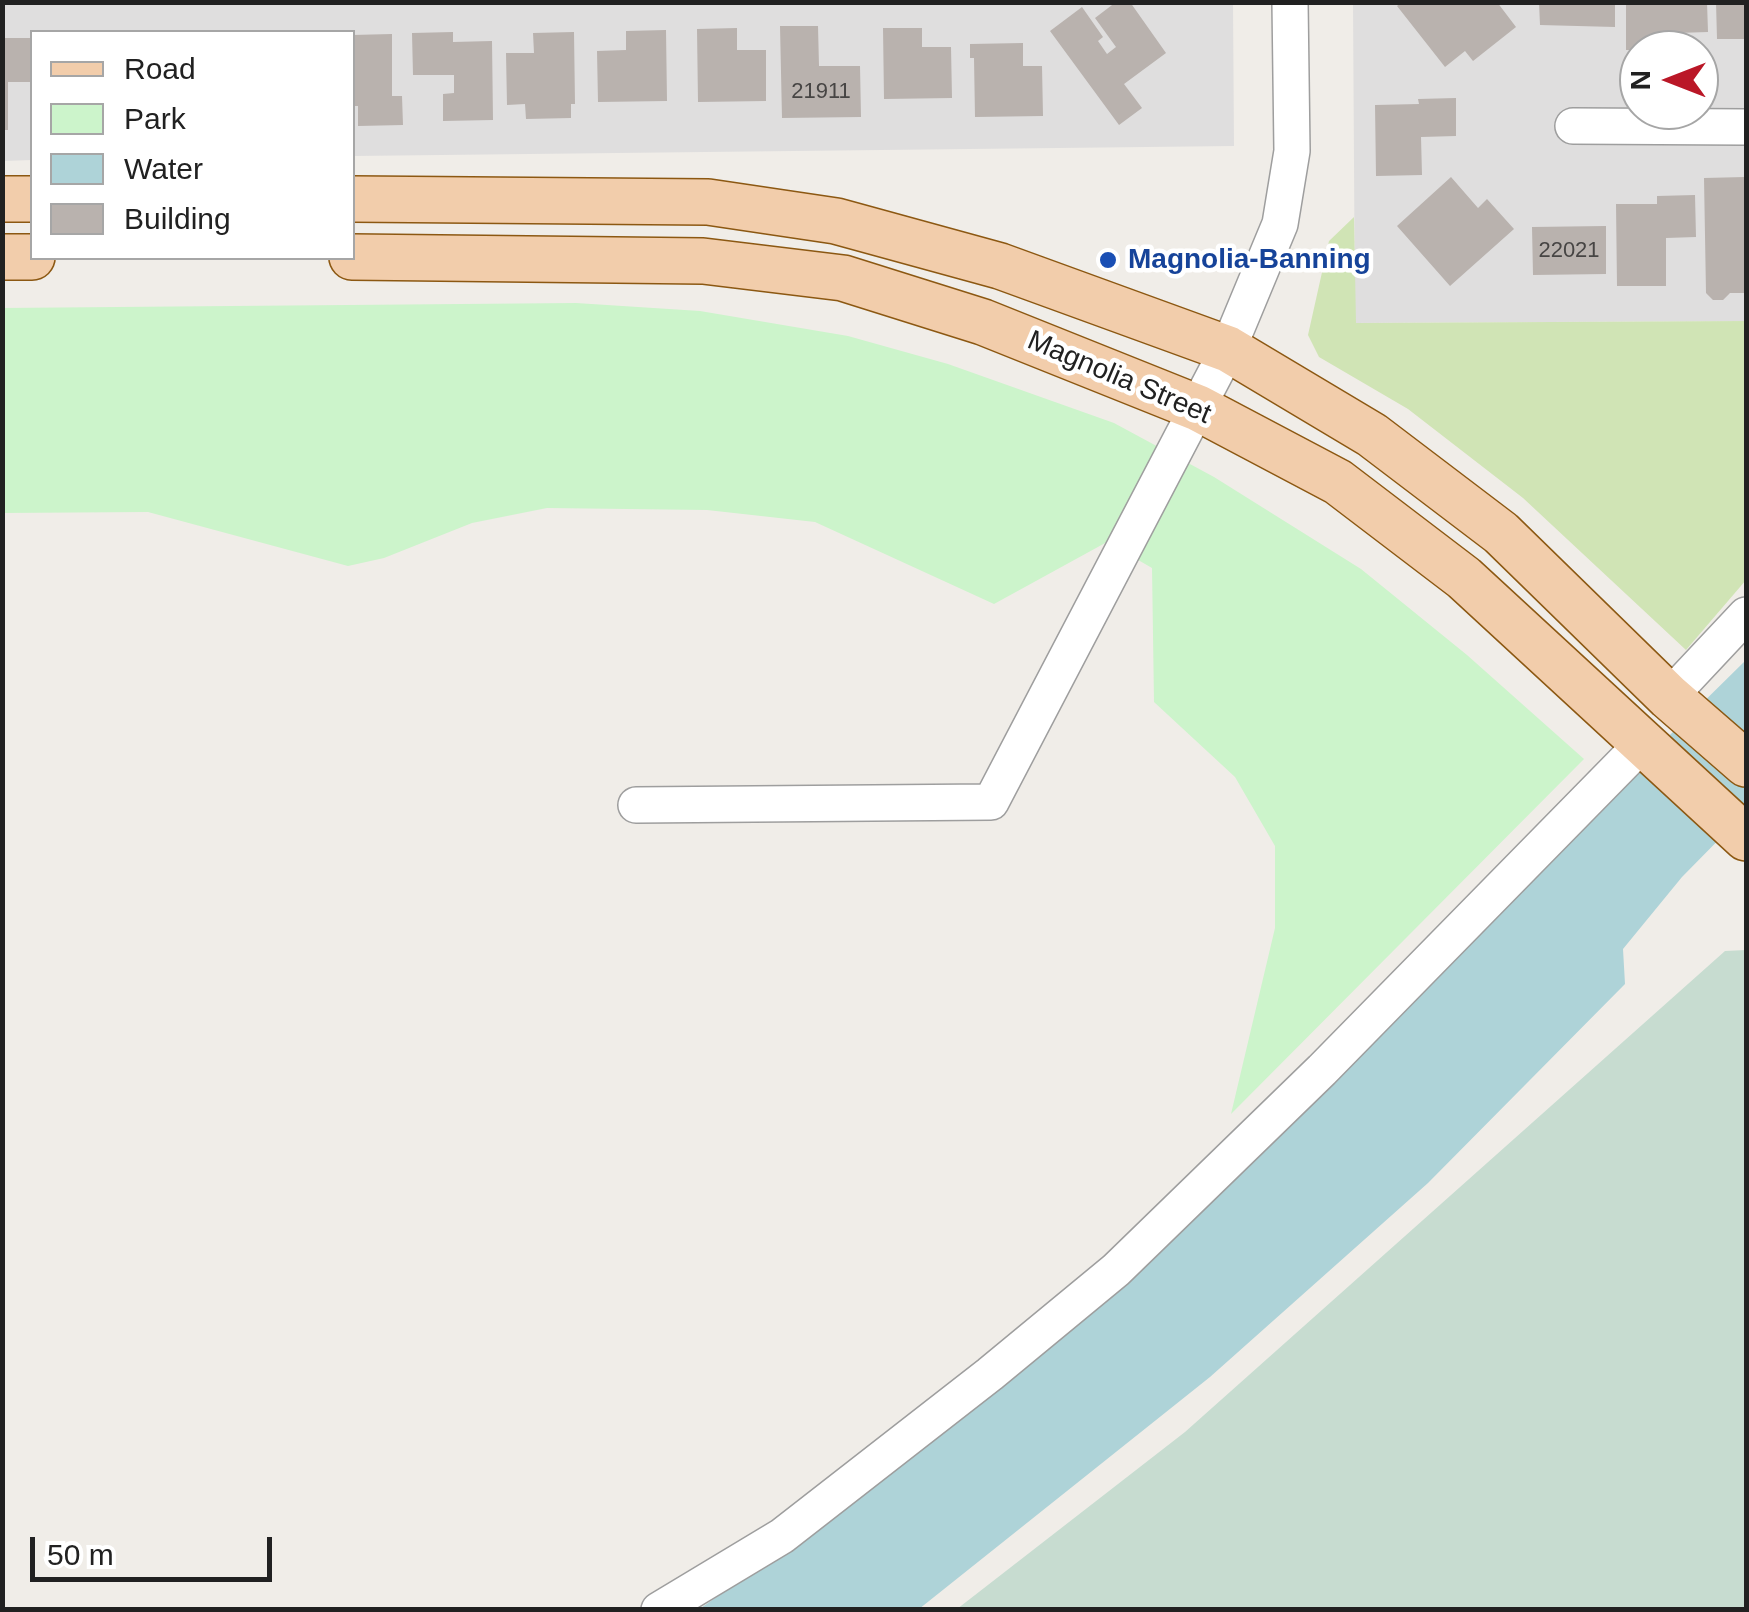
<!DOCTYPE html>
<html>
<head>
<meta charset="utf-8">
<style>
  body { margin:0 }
  #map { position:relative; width:1749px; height:1612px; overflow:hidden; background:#f0ede8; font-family:Arial,sans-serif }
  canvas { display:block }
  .frame { position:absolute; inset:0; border:5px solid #212121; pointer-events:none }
  .legend { position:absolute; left:30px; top:30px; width:325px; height:230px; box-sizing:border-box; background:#fff; border:2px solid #a6a6a6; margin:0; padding:12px 18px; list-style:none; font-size:30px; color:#212121 }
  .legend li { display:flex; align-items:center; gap:20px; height:50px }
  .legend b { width:50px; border:2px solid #a6a6a6 }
  .north { position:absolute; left:1619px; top:30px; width:100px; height:100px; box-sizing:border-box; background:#fff; border:2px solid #a6a6a6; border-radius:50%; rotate:270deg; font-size:28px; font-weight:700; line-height:40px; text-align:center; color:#212121 }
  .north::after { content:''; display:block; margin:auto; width:35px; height:45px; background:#ba1727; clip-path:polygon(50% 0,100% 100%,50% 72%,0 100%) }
  .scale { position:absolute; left:30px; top:1537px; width:242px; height:45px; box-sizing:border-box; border:5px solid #212121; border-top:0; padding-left:12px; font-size:30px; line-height:35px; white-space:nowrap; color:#212121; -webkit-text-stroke:8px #fff; paint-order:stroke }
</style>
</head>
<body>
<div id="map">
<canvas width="1749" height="1612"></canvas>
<div class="frame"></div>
<ul class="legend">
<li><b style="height:12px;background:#f2cdab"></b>Road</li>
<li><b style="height:28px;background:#ccf4cb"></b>Park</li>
<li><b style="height:28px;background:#aed3d8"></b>Water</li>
<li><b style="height:28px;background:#b9b2ae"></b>Building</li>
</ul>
<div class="north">N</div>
<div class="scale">50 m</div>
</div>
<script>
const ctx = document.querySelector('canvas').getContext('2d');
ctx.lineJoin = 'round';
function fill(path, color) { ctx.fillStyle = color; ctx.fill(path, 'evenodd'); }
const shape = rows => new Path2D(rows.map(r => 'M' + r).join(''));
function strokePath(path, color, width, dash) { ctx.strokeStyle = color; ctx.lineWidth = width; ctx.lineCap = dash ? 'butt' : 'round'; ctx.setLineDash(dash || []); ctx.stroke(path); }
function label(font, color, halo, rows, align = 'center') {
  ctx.font = font + ' Arial,sans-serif'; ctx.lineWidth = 9; ctx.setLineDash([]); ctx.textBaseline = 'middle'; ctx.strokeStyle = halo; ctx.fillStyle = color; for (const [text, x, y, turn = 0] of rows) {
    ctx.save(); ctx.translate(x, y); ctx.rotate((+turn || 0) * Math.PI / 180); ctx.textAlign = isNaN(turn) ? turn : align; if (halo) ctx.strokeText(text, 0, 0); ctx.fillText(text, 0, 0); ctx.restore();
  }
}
fill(shape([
  [2,3,1233,3,1234,146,353,156,352,32,32,32,32,160,3,161],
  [1353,3,1746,3,1746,321,1355,323],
  [1639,50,1699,50,1699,110,1639,110]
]), '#dfdede');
fill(shape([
  [1354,217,1356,323,1746,321,1746,580,1686,650,1523,498,1408,409,1319,357,1308,335,1329,241]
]), '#d0e4b5');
fill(shape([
  [1746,950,1746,1609,957,1609,1185,1432,1725,951]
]), '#c7dcd0');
fill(shape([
  [576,303,700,311,848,336,948,364,1114,423,1214,477,1361,569,1467,655,1584,759,1231,1114,1275,928,1275,846,1235,777,1154,702,1152,568,1107,542,994,604,815,522,707,510,547,508,472,523,384,558,348,566,148,512,3,513,2,308]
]), '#ccf4cb');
fill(shape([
  [1746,660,1746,812,1682,877,1623,949,1625,984,1428,1183,1210,1377,919,1609,698,1610,877,1485,1059,1337]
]), '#aed3d8');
fill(shape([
  [1116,2,1130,2,1166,53,1124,84,1142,108,1119,125,1050,31,1082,7,1103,37,1098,41,1107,54,1116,47,1095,18],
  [1402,2,1497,2,1516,27,1473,61,1465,51,1445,67,1397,6],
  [1539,2,1615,2,1615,27,1540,25],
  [1626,2,1707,2,1708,32,1677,33,1677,50,1626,50],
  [1716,2,1746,2,1746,39,1717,39],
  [780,26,818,26,819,66,860,66,861,117,782,118],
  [737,28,737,50,766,50,766,101,698,102,697,29],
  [883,28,922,28,922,47,951,47,952,98,884,99],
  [666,30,667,101,598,102,597,51,626,50,626,31],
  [453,32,453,42,492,41,493,120,443,121,443,94,454,93,454,75,413,75,412,33],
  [574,32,575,104,571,104,571,118,526,119,525,104,507,105,506,53,534,53,533,33],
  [392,34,392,96,402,96,403,125,358,126,358,106,352,106,352,35],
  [2,38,32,38,32,82,8,82,8,130,2,130],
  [1023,43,1023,66,1042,66,1043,116,975,117,974,58,970,58,970,44],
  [1456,98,1456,136,1421,137,1422,175,1376,176,1375,105,1419,104,1418,99],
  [1451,177,1478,208,1487,199,1514,229,1450,286,1397,226],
  [1745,177,1746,293,1730,293,1723,300,1713,300,1706,293,1704,178],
  [1695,195,1696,237,1666,238,1666,286,1617,286,1616,204,1657,204,1657,196],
  [1606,226,1606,274,1533,275,1532,227]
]), '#b9b2ae');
const minor = shape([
  [1573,126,1746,127],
  [1669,697,1746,615],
  [636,805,991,802,1228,349,1280,224,1292,151,1290,2],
  [659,1610,782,1536,990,1374,1116,1270,1322,1070,1644,742]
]);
const major = shape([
  [2,199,32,199],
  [352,199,708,202,836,221,1000,266,1228,349,1372,435,1501,533,1669,697,1746,764],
  [2,257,32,257],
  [352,257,703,261,843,278,983,322,1198,408,1338,482,1464,578,1746,838]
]);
strokePath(minor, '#9e9e9e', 38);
strokePath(major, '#8c5812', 48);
strokePath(minor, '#fff', 35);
strokePath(major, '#f2cdab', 45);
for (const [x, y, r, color] of [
  [1108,260,10,"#1a4fb4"]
]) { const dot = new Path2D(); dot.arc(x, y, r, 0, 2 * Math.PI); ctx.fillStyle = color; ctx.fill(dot); strokePath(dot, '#fff', 4); }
label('22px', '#474544', null, [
  ["21911",821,92],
  ["22021",1569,251]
]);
label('bold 28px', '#164399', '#fff', [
  ["Magnolia-Banning",1128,260]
], 'left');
label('28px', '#212121', '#fff', [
  ["Magnolia Street",1119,378,23]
]);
</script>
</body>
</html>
